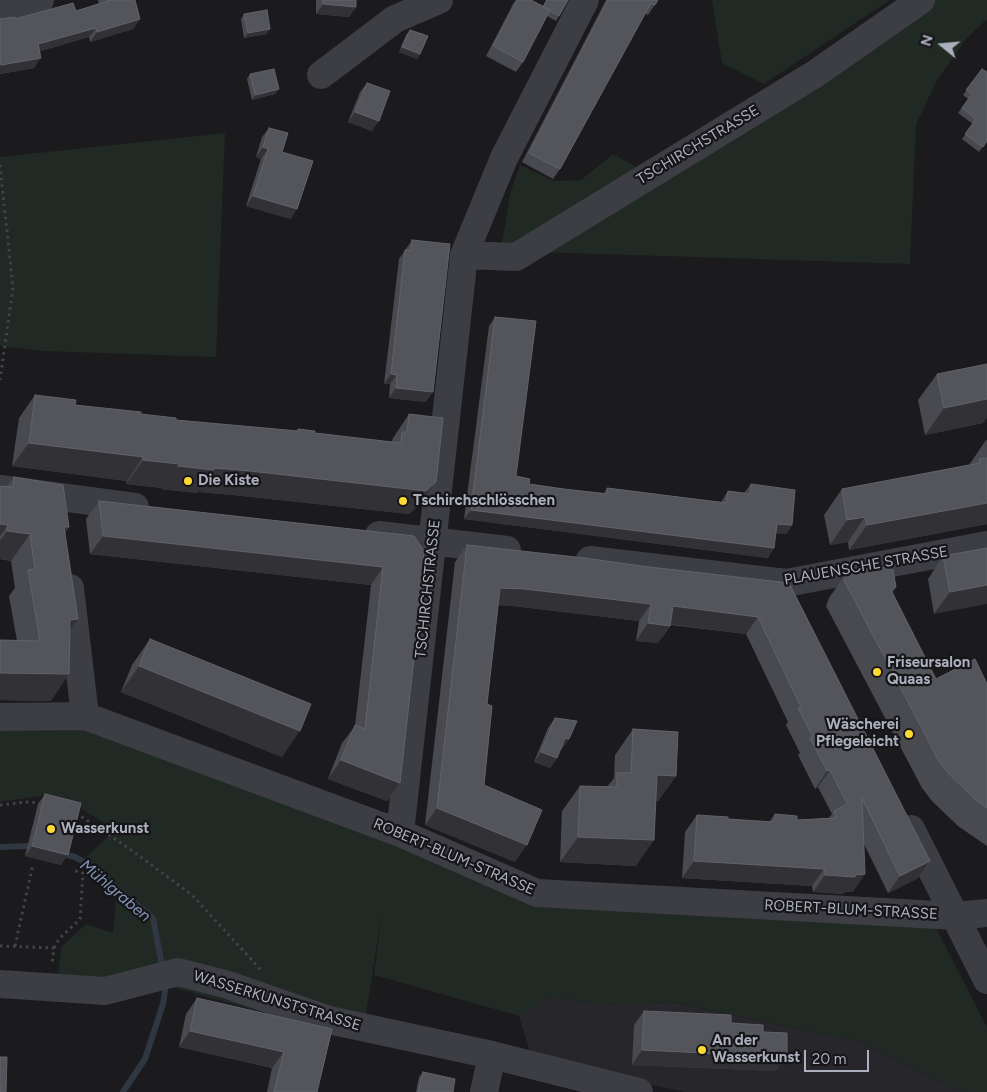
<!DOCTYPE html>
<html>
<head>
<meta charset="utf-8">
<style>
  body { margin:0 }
  #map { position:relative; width:987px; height:1092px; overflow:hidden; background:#1b1a1d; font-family:Figtree,sans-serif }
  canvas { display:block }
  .north { position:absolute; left:917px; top:20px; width:50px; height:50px; -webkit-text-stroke:4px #161518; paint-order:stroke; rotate:287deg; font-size:14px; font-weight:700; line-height:20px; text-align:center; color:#acafbd }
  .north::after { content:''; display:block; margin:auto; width:18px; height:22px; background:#acafbd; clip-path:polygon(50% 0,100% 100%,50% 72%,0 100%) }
  .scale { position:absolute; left:804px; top:1050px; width:65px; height:22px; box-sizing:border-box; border:2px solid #acafbd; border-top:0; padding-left:6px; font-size:15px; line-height:18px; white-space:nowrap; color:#acafbd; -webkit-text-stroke:4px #161518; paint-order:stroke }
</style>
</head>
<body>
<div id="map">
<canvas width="987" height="1092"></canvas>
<div class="north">N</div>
<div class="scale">20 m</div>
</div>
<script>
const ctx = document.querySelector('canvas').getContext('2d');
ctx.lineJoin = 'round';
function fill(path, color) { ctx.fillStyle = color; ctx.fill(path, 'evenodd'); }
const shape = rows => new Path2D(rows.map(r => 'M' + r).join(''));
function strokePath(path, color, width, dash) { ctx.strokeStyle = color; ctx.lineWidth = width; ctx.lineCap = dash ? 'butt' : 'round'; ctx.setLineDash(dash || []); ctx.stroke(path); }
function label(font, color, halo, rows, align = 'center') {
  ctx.font = font + ' Figtree,sans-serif'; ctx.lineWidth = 4.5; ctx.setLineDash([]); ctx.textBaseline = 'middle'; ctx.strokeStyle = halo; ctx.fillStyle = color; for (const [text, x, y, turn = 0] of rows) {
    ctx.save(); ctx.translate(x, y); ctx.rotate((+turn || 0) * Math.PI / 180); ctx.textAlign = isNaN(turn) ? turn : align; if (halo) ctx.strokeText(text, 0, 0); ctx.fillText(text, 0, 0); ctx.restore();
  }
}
fill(shape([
  [553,996,600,1005,671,1002,856,1041,963,1092,685,1092,532,1059,519,1016]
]), '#27262a');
fill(shape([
  [712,0,890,0,764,84,722,63],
  [934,0,987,0,987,19,966,39,936,82,916,125,910,264,537,252],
  [225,133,216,357,42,351,0,346,0,157],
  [613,154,640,169,514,250,501,248,511,190,520,165,554,181,581,180],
  [84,726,393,843,537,903,936,928,987,1027,987,1092,963,1092,856,1041,672,1002,600,1005,553,996,519,1016,374,975,382,912,362,1040,143,979,58,980,61,947,86,924,113,933,116,897,86,857,115,830,80,808,47,795,0,802,0,727]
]), '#202923');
strokePath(shape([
  [0,847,28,846],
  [64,854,75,857,86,863,153,918,162,966],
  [123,1092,145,1059,163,1004,166,985]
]), '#2f3743', 6);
strokePath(shape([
  [0,165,13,288,0,380],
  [0,805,25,802,42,803],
  [76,813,127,847,192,895,261,970],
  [0,946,54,948,52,963],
  [15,946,33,864],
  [54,948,59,939,80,919,83,873,72,870]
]), '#41424a', 3, [2.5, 4]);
strokePath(shape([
  [0,11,40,0],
  [321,75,395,19,439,0],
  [464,255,516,257,815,74,921,0],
  [0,489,135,507],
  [379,535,507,550],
  [590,560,786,583,987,545],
  [70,588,85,716],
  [0,717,85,716,400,833,537,893,956,916,987,913],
  [911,829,987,980],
  [400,833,464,255,504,158,585,0],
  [0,984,105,991,178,972,225,984,329,1020,492,1055,639,1092],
  [484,1092,492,1055]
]), '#3d3d44', 28);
fill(shape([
  [98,0,135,0,140,19,133,29,90,42,89,37,40,51,34,68,0,74,0,19,15,19,76,11,99,4],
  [316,0,356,0,356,7,349,17,316,14],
  [516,0,531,0,543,6,546,0,568,0,556,21,547,16,523,62,516,72,486,56,513,4],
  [606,0,658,0,648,15,645,13,560,169,553,179,522,162],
  [244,14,267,34,244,38,241,19],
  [410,30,420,54,417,59,399,52,406,35],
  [982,69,987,141,979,152,962,139,973,124,958,113,968,99,963,95],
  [250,74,279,89,275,94,252,100,247,79],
  [367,83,372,131,348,122,360,92],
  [269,128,291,219,246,206,261,159,256,157,262,137],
  [412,240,426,402,389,398,390,384,384,384,399,259],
  [495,317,516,476,529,484,564,489,604,493,607,488,721,502,728,491,744,493,751,484,792,525,786,534,776,533,768,558,464,519,489,326],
  [937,374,983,423,925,435,918,400],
  [35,395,75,405,141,414,176,420,297,431,298,429,315,433,392,442,393,438,409,414,436,482,419,505,409,514,233,495,198,492,197,493,161,489,162,488,126,484,127,481,12,466,19,418],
  [986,440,987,440,987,524,849,550,848,542,830,545,824,515,842,489,969,465],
  [14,477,69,527,65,533,70,631,51,701,0,700,0,640,17,641,9,596,15,588,11,561,0,559,0,486,7,486],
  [99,501,414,536,400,783,387,801,328,779,342,743,355,726,371,585,90,554,86,519],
  [467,545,641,566,789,583,930,861,918,878,888,893,864,844,853,892,845,892,843,894,813,892,812,886,682,878,685,832,697,815,728,819,769,822,775,814,797,820,829,818,832,814,818,787,815,789,798,755,800,753,786,725,788,722,746,634,671,625,658,643,636,641,639,621,513,606,498,605,487,704,484,785,515,862,425,825,455,562],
  [987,548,934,614,928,579,943,556],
  [890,570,896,587,892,593,936,679,987,684,987,846,958,826,932,801,922,788,826,606,829,598,847,572],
  [150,639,282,757,121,692,132,665],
  [555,718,569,739,562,749,561,749,557,758,550,768,534,762,548,728],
  [633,729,676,776,658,801,656,801,636,866,560,862,562,811,580,786,607,787,614,778,615,755],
  [45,794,61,865,25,856,38,804],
  [197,998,332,1029,317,1092,267,1092,272,1068,179,1047,186,1014],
  [644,1011,731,1023,763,1032,776,1071,632,1065,634,1025],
  [423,1072,453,1092,416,1092,419,1077]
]), '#494a4f');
fill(shape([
  [323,4,356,7,349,17,316,14],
  [140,19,133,29,90,42,97,32],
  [96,28,89,37,32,54,38,44],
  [270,29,267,34,244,38,248,33],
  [402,47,420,54,417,59,399,52],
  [41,58,34,68,0,74,0,66,1,65],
  [279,89,275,94,252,100,255,95],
  [355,112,379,121,372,131,348,122],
  [263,147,268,149,261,159,256,157],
  [253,196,297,209,291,219,246,206],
  [391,374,397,375,390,384,384,384],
  [396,388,433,392,426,402,389,398],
  [987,399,987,418,983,423,925,435,944,408],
  [29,443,143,457,127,481,12,466],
  [143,460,179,464,162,488,126,484],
  [178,466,214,468,436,482,419,505,409,514,233,495,198,492,197,493,161,489],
  [987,503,987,524,849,550,867,525],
  [471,510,774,548,768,558,464,519],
  [865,517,848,542,830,545,847,520],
  [0,524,8,525,0,536],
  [777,524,792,525,786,534,770,533],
  [64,527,69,527,50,554],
  [7,531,30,534,11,561,0,559,0,541],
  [103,536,383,567,371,585,90,554],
  [987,585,987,604,934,614,950,592],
  [500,588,525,589,651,604,639,621,513,606,488,605],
  [673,606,758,617,746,634,661,623],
  [78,619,60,646,70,620],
  [648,623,670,626,658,643,636,641],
  [139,666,300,731,282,757,121,692],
  [0,673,69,674,51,701,0,700],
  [565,738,569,739,562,749,558,748],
  [541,752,557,758,550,768,534,762],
  [341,760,400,783,387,801,328,779],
  [830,770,818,787,815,789,827,771],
  [657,775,676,776,658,801,639,800],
  [437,808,527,845,515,862,425,825],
  [578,837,654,840,636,866,560,862],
  [32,846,68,855,61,865,25,856],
  [694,861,824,869,812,886,682,878],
  [930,861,918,878,888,893,900,876],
  [865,874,853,892,845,892,843,894,813,892,825,875],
  [190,1031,284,1052,272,1068,179,1047],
  [642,1050,787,1057,776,1071,632,1065]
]), '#323236');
const building = shape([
  [108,0,135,0,140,19,97,32,96,28,38,44,41,58,1,65,0,61,0,19,15,17,15,19,73,3,76,11,108,1,108,0],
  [323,0,356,0,356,7,323,4,323,0],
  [517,0,531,0,550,10,523,62,493,46,517,0],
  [547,0,568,0,559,16,543,7,547,0],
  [608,0,658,0,655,5,651,3,560,169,529,153,608,0],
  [267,10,270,29,248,33,244,14,267,10],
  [410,30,428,36,420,54,402,47,410,30],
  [274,69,279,89,255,95,250,74,274,69],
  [982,69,987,72,987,141,983,147,965,134,976,119,962,108,972,94,966,90,982,69],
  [367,83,390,91,379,121,355,112,367,83],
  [269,128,288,133,282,152,313,161,297,209,253,196,268,149,263,147,269,128],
  [412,240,450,244,433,392,396,388,397,375,391,374,405,250,411,250,412,240],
  [495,317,536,321,516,476,530,479,529,484,564,489,607,494,607,488,726,503,728,491,750,494,751,484,795,490,792,525,777,524,774,548,471,510,495,317],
  [987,364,987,399,944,408,937,374,987,364],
  [35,395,76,400,75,405,141,412,141,414,176,418,176,420,298,431,298,429,315,431,315,433,401,443,402,432,407,432,409,414,443,418,436,482,426,491,250,471,214,468,214,470,178,466,179,464,143,460,143,457,29,443,35,395],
  [987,458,987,503,867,525,865,517,847,520,842,489,980,463,979,459,987,458],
  [14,477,63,485,69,527,64,527,78,619,70,620,69,674,0,673,0,640,40,641,28,570,35,569,30,534,7,531,8,525,0,524,0,486,13,487,14,477],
  [99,501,414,536,424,551,420,605,400,783,341,760,355,725,365,729,383,567,103,536,99,501],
  [467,545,585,558,641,566,789,583,930,861,900,876,862,798,865,874,855,875,855,877,825,875,824,869,694,861,697,815,728,817,728,819,774,822,775,814,797,816,797,820,836,818,834,811,847,804,830,770,827,771,810,738,813,737,798,708,801,707,758,617,673,606,670,626,648,623,651,604,525,589,500,588,487,704,492,706,484,785,542,810,527,845,437,808,467,545],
  [987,548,987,585,950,592,943,556,987,548],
  [890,566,890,570,893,570,896,587,891,590,936,679,975,659,987,684,987,808,976,800,950,775,940,763,844,580,847,572,890,566],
  [150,639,311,704,300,731,139,666,150,639],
  [555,718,577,721,569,739,565,738,557,758,541,752,555,718],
  [633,729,678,732,676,776,657,775,654,840,578,837,580,786,617,787,617,773,631,773,633,729],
  [45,794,81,803,68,855,32,846,45,794],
  [197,998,332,1029,317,1092,274,1092,284,1052,190,1031,197,998],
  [644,1011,731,1015,731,1023,763,1025,763,1032,787,1033,787,1057,642,1050,644,1011],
  [0,1057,7,1057,6,1092,0,1092,0,1057],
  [423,1072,455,1079,453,1092,418,1092,423,1072]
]);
fill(building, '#54555b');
strokePath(building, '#62636a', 1);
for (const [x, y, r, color] of [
  [188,481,5,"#feda32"],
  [403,501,5,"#feda32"],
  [877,672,5,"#feda32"],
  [909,734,5,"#feda32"],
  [51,829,5,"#feda32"],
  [702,1050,5,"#feda32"]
]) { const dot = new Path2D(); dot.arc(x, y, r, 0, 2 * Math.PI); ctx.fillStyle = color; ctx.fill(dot); strokePath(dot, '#161518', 2); }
label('15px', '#acafbd', '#161518', [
  ["TSCHIRCHSTRASSE",698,145,-31],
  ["PLAUENSCHE STRASSE",866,566,-10],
  ["TSCHIRCHSTRASSE",428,589,-84],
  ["ROBERT-BLUM-STRASSE",454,857,23],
  ["ROBERT-BLUM-STRASSE",851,910,3],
  ["WASSERKUNSTSTRASSE",277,1001,17]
]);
label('bold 15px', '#acafbd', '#161518', [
  ["Die Kiste",198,481],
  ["Tschirchschlösschen",413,501],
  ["Friseursalon",887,663],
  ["Quaas",887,680],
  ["Wäscherei",899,725,"right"],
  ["Pflegeleicht",899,742,"right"],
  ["Wasserkunst",61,829],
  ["An der",712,1041],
  ["Wasserkunst",712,1058]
], 'left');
label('italic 16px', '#8297ba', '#161518', [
  ["Mühlgraben",115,891,40]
]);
</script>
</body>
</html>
